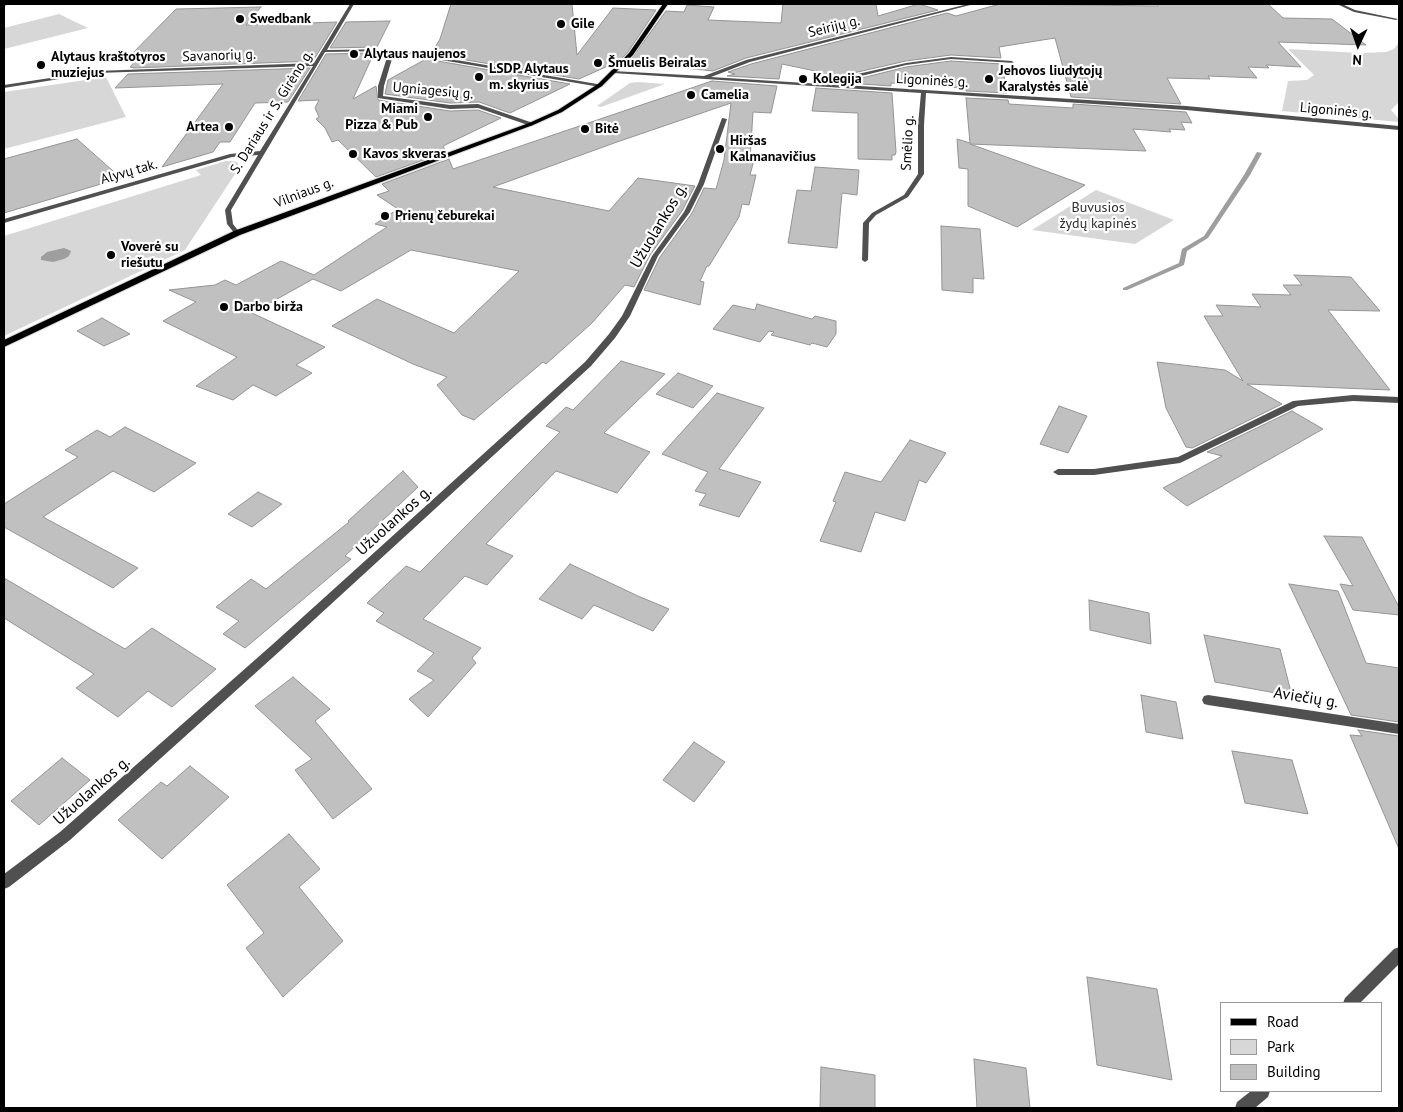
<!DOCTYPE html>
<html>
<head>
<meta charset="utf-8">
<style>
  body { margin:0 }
  #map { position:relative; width:1403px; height:1112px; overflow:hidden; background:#fff; font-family:"PT Sans",sans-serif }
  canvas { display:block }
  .frame { position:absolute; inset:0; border:5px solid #000; pointer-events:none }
  .legend { position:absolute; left:1220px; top:1002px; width:162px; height:90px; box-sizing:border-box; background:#fff; border:1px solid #999; margin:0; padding:6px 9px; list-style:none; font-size:15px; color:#000 }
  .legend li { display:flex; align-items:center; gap:10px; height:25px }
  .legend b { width:25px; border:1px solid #999 }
  .north { position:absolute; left:1333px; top:20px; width:50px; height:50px; -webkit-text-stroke:4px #fff; paint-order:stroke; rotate:183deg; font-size:14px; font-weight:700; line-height:20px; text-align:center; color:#000 }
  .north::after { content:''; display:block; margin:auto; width:18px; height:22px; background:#000; clip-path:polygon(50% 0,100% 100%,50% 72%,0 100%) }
</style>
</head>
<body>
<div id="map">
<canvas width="1403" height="1112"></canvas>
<div class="frame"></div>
<ul class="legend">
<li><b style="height:6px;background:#000"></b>Road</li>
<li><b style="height:14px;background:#d7d7d7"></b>Park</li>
<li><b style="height:14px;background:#c0c0c0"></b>Building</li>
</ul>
<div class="north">N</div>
</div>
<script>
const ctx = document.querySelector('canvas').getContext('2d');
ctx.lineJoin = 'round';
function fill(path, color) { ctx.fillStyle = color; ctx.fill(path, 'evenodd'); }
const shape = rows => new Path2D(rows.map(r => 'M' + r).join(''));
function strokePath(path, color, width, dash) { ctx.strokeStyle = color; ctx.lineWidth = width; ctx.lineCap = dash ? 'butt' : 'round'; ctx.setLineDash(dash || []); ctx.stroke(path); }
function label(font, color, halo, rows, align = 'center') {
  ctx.font = font + ' "PT Sans",sans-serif'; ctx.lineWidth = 4.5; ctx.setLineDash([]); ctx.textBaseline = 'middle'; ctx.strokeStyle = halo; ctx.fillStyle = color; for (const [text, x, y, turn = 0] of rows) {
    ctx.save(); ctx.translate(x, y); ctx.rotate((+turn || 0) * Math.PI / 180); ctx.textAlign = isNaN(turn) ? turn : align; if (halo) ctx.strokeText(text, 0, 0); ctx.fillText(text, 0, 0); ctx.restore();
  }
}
fill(shape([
  [59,14,88,28,4,49,4,28],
  [1399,42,1399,102,1391,110,1399,119,1399,122,1282,111,1288,81,1307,80,1314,75,1288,49,1360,53,1386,52,1394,49],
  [106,77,126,117,4,149,4,92],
  [637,82,665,84,601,107,597,106,630,83],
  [226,161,234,161,238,163,239,168,185,250,4,336,4,236,201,175,196,170],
  [1096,190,1174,220,1135,244,1032,230]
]), '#d7d7d7');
fill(shape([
  [64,248,71,251,69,256,64,259,53,262,41,260,41,257,47,252]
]), '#9e9e9e');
fill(shape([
  [1257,152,1262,153,1250,175,1208,238,1187,251,1184,265,1127,290,1123,290,1123,288,1179,263,1182,249,1204,236,1244,175,1257,152]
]), '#9e9e9e');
const building = shape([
  [451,4,572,4,577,55,613,8,656,10,628,52,619,61,579,79,431,54,440,39,451,4],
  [783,4,876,4,878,16,919,4,938,10,746,58,713,71,629,62,666,11,684,12,687,5,714,7,708,20,781,23,783,4],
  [1000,4,1158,6,1156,4,1268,4,1283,18,1332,19,1366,45,1278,42,1301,67,1266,65,1269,68,1248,67,1257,78,1208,76,1210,79,1167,78,1181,104,1071,97,1055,38,999,47,1001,58,951,55,906,61,849,74,836,83,818,82,820,72,782,64,779,79,727,76,735,74,728,72,751,64,947,13,956,16,1000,4],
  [261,7,246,25,337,22,313,61,134,68,130,67,138,58,126,60,176,9,261,7],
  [390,21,377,47,330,48,346,22,390,21],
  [374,53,353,99,376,86,378,100,450,111,478,110,501,118,443,146,446,152,376,177,338,140,332,142,325,128,316,119,319,117,315,108,319,100,298,101,326,54,374,53],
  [426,59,570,84,510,113,479,102,450,103,385,94,388,80,426,59],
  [951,61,1002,64,1007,93,966,91,966,88,891,83,891,86,848,83,854,80,906,67,951,61],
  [310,68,288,102,255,103,230,142,220,142,213,152,162,167,223,84,115,88,128,74,310,68],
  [712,81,777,86,771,113,753,112,750,160,754,160,750,175,756,175,749,205,742,204,739,217,709,266,707,266,700,281,704,282,700,305,644,290,660,257,692,213,704,188,716,189,724,160,731,103,617,142,493,187,609,211,638,178,695,186,682,211,650,255,634,287,625,285,592,323,546,364,543,362,474,420,462,415,437,385,447,377,413,364,332,326,377,299,454,333,519,271,411,250,341,291,313,279,252,313,325,347,296,365,312,373,276,396,253,385,233,400,196,386,237,357,163,321,196,302,169,290,215,285,225,280,236,285,281,261,314,275,387,227,375,224,398,209,377,195,389,191,382,184,449,159,453,169,712,81],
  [816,88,892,93,896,152,895,155,892,155,892,160,858,159,858,113,812,111,816,88],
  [966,98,1008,100,1009,104,1073,108,1073,104,1186,112,1192,123,1181,122,1185,130,1169,129,1171,132,1133,129,1146,151,970,144,1085,185,1017,227,968,206,968,169,959,168,957,139,970,143,966,98],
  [77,139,121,178,4,213,4,159,77,139],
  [815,167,859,170,857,195,842,193,837,248,788,243,797,190,811,191,815,167],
  [941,226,980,229,984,279,973,278,973,293,942,290,941,226],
  [1294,275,1351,277,1380,311,1328,310,1390,390,1247,384,1282,404,1192,448,1186,447,1166,408,1157,362,1225,370,1243,381,1204,316,1223,316,1216,305,1261,307,1252,294,1291,295,1283,285,1302,285,1294,275],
  [757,304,812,319,815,316,836,321,836,334,827,347,812,343,810,345,771,335,774,332,769,331,760,342,713,329,733,305,755,310,757,304],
  [102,318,130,334,104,346,77,331,102,318],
  [621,361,665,374,604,433,650,452,617,493,556,471,486,544,513,556,487,585,465,576,423,619,481,648,472,658,476,663,428,717,409,699,434,680,417,671,434,653,376,621,384,613,367,603,406,566,420,572,560,432,546,426,566,407,573,410,621,361],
  [678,373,713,386,693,408,656,394,678,373],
  [717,393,764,408,719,469,761,482,739,517,699,505,706,494,695,491,708,472,662,454,717,393],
  [1059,406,1087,416,1068,453,1040,444,1059,406],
  [1292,411,1323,429,1187,506,1163,488,1222,456,1207,452,1292,411],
  [125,427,196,463,154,492,113,471,43,517,138,568,113,588,4,527,4,504,78,457,65,450,97,430,110,437,125,427],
  [910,440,946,453,926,483,919,480,905,521,875,512,861,552,820,541,836,502,833,501,845,472,881,482,910,440],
  [403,471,418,487,345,556,351,559,245,648,223,634,239,621,216,607,251,579,266,589,349,522,348,521,403,471],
  [258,492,282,504,252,527,228,514,258,492],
  [1324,536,1362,537,1399,607,1399,615,1353,610,1340,584,1353,586,1324,536],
  [570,564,638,596,669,609,653,631,594,605,582,619,539,599,570,564],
  [4,578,125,649,152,628,216,669,172,707,148,691,118,717,76,688,94,674,4,618,4,578],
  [1289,584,1338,591,1366,663,1399,668,1399,722,1351,715,1289,584],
  [1089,600,1149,613,1151,644,1090,630,1089,600],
  [1204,635,1280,649,1292,696,1215,682,1204,635],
  [293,677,330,709,315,721,372,789,333,819,295,770,312,759,255,706,293,677],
  [1141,695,1176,702,1183,739,1146,732,1141,695],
  [1358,730,1399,736,1399,849,1350,735,1362,736,1358,730],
  [694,742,725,762,694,802,663,780,694,742],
  [1232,751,1292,760,1308,814,1245,803,1232,751],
  [62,758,90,780,39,825,11,801,62,758],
  [190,766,229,797,162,859,118,820,161,782,167,786,190,766],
  [289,834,320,869,299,887,343,941,283,997,246,948,264,933,227,885,289,834],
  [1087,977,1157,989,1172,1080,1097,1065,1087,977],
  [974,1059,1026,1068,1030,1108,977,1108,974,1059],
  [821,1067,875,1075,875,1108,820,1108,821,1067]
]);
fill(building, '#c0c0c0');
strokePath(building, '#949494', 1);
const primary = shape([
  [663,4,668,4,633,55,602,86,562,112,533,125,240,235,4,347,4,340,234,231,529,123,558,110,598,84,629,53,663,4]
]);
strokePath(primary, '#dbdbdb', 2);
fill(shape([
  [4,4,10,4,4,6,4,4],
  [350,4,354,4,327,50,392,49,603,85,600,87,394,52,384,86,383,96,450,105,478,104,533,123,534,124,531,126,478,108,450,109,378,98,378,86,389,51,325,52,231,210,233,224,240,233,239,234,235,234,227,224,225,210,258,155,232,157,4,223,4,219,230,154,260,151,313,66,96,73,4,88,4,85,96,71,314,63,350,4],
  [968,4,974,4,750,62,711,77,837,85,849,76,906,63,951,57,1012,61,1014,63,951,59,906,65,853,78,843,85,1186,106,1399,126,1399,130,1186,110,926,93,924,125,924,174,908,197,876,215,869,223,868,260,865,262,862,260,863,223,872,213,904,195,918,174,918,125,921,93,613,73,611,72,613,71,704,76,746,60,968,4],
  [1337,4,1342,4,1355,10,1398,19,1396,20,1354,12,1337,4],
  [722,118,727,119,704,184,690,212,658,256,630,316,615,338,591,366,281,650,70,840,9,887,4,889,4,874,60,832,273,644,585,362,609,334,622,316,652,256,684,212,698,184,722,118],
  [1353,395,1399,397,1399,403,1353,401,1298,406,1180,463,1094,475,1058,475,1053,472,1058,469,1094,469,1178,457,1293,401,1353,395],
  [1208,695,1399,724,1399,734,1208,705,1204,704,1202,700,1204,696,1208,695],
  [1399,947,1399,964,1360,1003,1343,1003,1345,998,1394,949,1399,947],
  [1251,1091,1270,1091,1268,1097,1255,1108,1235,1108,1237,1102,1251,1091]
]), '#505050');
fill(primary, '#000');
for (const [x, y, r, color] of [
  [240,19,5,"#000"],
  [561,24,5,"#000"],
  [354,54,5,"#000"],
  [598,63,5,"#000"],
  [41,65,5,"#000"],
  [479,77,5,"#000"],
  [803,79,5,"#000"],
  [989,79,5,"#000"],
  [691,95,5,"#000"],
  [428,117,5,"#000"],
  [229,127,5,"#000"],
  [585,129,5,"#000"],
  [720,149,5,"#000"],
  [353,154,5,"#000"],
  [385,216,5,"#000"],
  [111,255,5,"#000"],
  [224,307,5,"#000"]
]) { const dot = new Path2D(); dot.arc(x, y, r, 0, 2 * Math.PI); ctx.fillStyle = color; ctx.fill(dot); strokePath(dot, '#fff', 2); }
label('bold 14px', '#000', '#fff', [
  ["Swedbank",250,19],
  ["Gile",571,24],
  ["Alytaus naujenos",364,54],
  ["Alytaus kraštotyros",51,57],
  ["muziejus",51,73],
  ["Šmuelis Beiralas",608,63],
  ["LSDP Alytaus",489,69],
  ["m. skyrius",489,85],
  ["Jehovos liudytojų",999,71],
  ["Karalystės salė",999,87],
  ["Kolegija",813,79],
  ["Camelia",701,95],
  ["Miami",418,109,"right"],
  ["Pizza & Pub",418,125,"right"],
  ["Artea",219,127,"right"],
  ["Bitė",595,129],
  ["Hiršas",730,141],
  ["Kalmanavičius",730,157],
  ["Kavos skveras",363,154],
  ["Prienų čeburekai",395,216],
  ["Voverė su",121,247],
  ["riešutu",121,263],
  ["Darbo birža",234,307]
], 'left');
label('14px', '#000', '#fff', [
  ["Seirijų g.",834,27,-14],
  ["Savanorių g.",219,56,-2],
  ["Ligoninės g.",932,81,3],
  ["Ugniagesių g.",433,91,5],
  ["Ligoninės g.",1336,111,5],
  ["S. Dariaus ir S. Girėno g.",272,112,-58],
  ["Smėlio g.",908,143,-87],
  ["Alyvų tak.",129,172,-16],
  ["Vilniaus g.",304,193,-21]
]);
label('14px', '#2e2e2e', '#fff', [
  ["Buvusios",1098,208],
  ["žydų kapinės",1098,224]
]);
label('16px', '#000', '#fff', [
  ["Užuolankos g.",659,226,-59],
  ["Užuolankos g.",394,521,-42],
  ["Aviečių g.",1306,698,9],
  ["Užuolankos g.",92,791,-41]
]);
</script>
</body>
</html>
